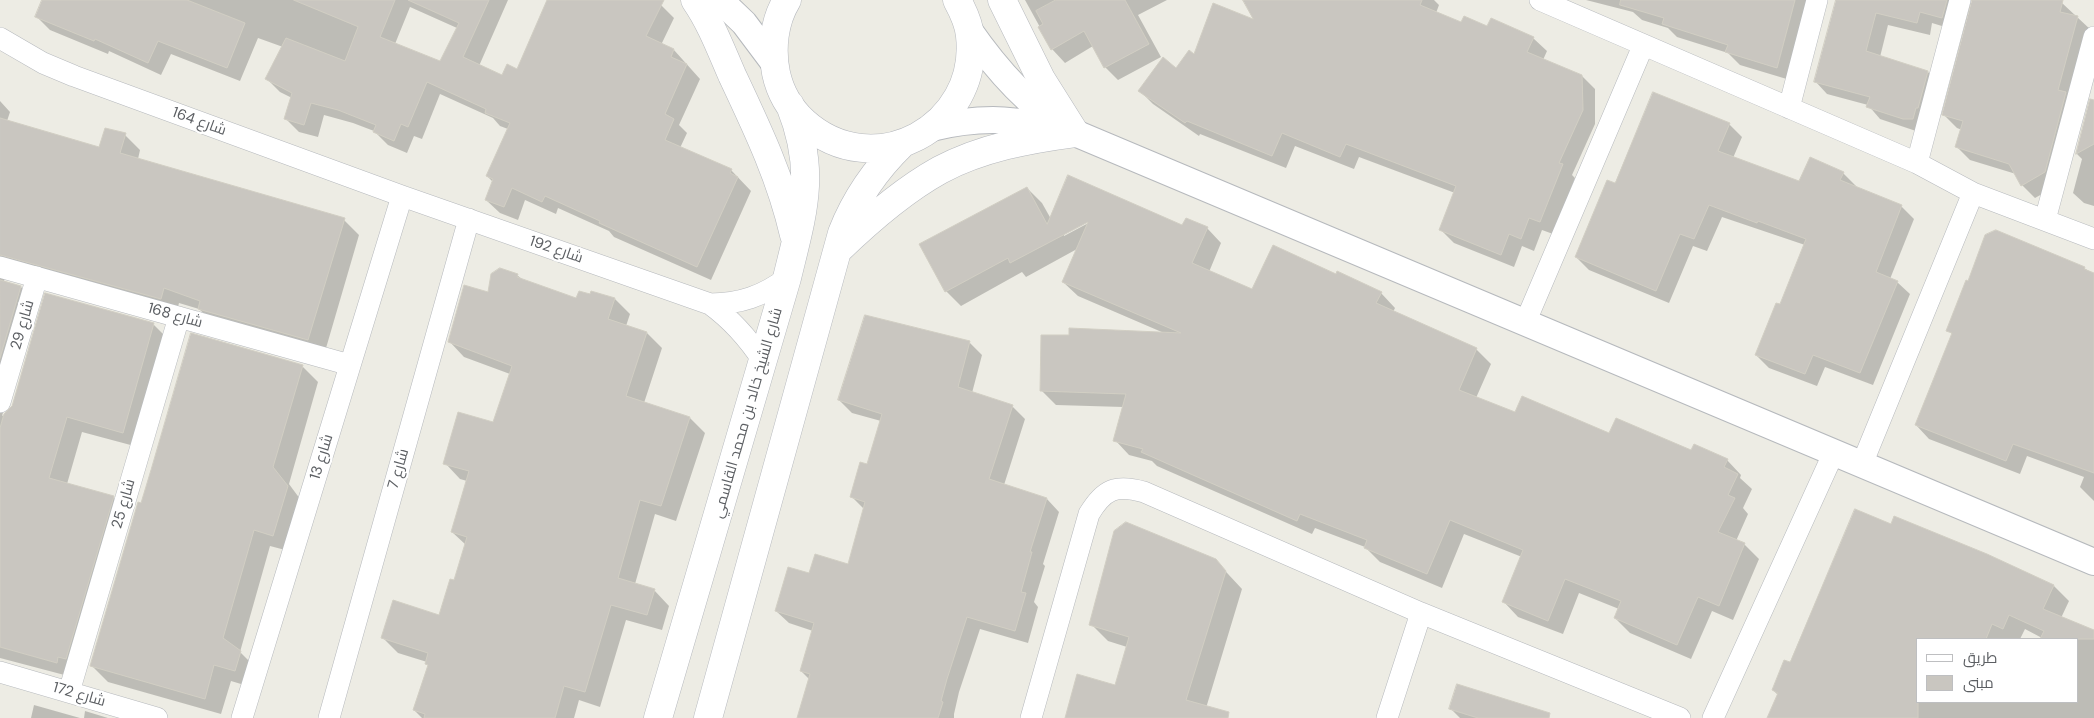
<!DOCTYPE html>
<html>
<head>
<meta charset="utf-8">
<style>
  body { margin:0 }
  #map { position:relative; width:2094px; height:718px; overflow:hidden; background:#edece4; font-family:"DM Sans",Cairo,sans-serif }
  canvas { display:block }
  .legend { position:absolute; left:1916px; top:638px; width:162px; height:65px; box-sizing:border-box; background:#fff; border:1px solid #bebfc1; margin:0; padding:6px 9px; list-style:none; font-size:15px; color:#5c5f63 }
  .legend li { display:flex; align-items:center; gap:10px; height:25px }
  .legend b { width:25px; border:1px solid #bebfc1 }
</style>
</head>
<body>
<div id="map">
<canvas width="2094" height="718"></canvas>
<ul class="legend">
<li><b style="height:6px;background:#fff"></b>طريق</li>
<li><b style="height:14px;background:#c9c6c0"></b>مبنى</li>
</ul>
</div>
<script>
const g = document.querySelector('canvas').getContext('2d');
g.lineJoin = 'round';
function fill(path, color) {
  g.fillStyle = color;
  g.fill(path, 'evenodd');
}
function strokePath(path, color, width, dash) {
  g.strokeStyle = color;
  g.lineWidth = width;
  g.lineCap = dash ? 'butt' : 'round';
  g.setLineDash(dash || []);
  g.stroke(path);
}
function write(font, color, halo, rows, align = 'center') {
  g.font = font + ' "DM Sans",Cairo,sans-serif';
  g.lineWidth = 4.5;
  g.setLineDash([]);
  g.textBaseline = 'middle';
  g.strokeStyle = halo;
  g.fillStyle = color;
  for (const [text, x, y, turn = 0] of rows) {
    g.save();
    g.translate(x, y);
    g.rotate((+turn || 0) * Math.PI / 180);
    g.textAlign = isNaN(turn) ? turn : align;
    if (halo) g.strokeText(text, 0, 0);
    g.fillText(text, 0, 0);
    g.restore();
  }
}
fill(new Path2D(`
  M43,0H508L479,66L503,77L518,70L549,0H652L661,5L674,18L661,45L674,50L700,79L679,125L687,133L680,148L731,170L751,191L711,280L614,237L609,231L558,208L556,214L525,200L518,220L500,213L486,200L493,182L487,176L508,129L500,126L493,118L440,94L422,139L414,136L407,153L388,145L374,131L353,123L324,115L318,137L299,132L286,119L292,98L280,92L267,79L283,47L258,38L240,81L171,54L161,75L109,51L108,54L50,30L36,16ZM410,7L457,28L441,63L395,44Z
  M1025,0H1167L1138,15L1161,57L1118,80L1105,67L1093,46L1065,63L1052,49Z
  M1244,0H1434L1439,5L1436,13L1462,23L1533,38L1547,51L1543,60L1582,76L1595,89V124L1572,175L1575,178L1553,234L1542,230L1534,251L1522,246L1514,267L1454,243L1441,230L1455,193L1359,157L1354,169L1295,146L1286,168L1200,134L1199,136L1153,104L1140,91L1176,70L1194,56L1256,22Z
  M1586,0H1807L1790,80L1740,65L1728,53L1677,37L1668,28L1642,20L1633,12Z
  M1837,0H1968L1955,30L1932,23L1930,35L1888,25L1880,57L1928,72L1940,85L1916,131L1880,119L1868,105L1827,94L1815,81Z
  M1973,0H2052L2062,3L2091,30L2058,185L2035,198L2022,185L2016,174L1970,160L1957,147L1962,130L1957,128L1944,115Z
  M2091,100L2094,101V206L2084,203L2073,193L2082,159L2077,154Z
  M0,101L10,112L7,121L100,149L125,135L140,150L138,159L344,220L359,235L324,355L215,324L199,309L179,303L176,314L6,274L4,281L21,287L36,302L2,416L153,324L169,340L138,447L82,432L67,484L113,497L128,512L72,677L0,658Z
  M1729,124L1742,137L1733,158L1800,183L1843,173L1856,186L1855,188L1901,206L1914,219L1890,279L1897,282L1910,294L1873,385L1825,367L1817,386L1769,368L1756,355L1780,306L1805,245L1722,217L1707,251L1693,246L1669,303L1589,270L1576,257L1615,185Z
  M1069,177L1183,227L1186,219L1207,228L1221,243L1209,272L1253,291L1274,247L1336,276L1338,273L1381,293L1395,308L1393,312L1476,349L1491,364L1476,398L1516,413L1523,398L1610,434L1616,419L1692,452L1695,446L1727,460L1741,475L1740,478L1752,489L1743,508L1748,514L1736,541L1744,544L1759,559L1733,620L1712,611L1691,659L1630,633L1615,618L1619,609L1579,593L1563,634L1518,617L1504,602L1522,557L1464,534L1442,588L1380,562L1365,547L1315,528L1312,534L1157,466L1152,461L1129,455L1115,440L1123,407L1056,405L1041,390L1042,336L1070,337V329L1164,333L1078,296L1063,282L1077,249L1026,277L1022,272L961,306L946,291L921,244L1027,188L1042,203L1051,219ZM1093,218L1094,220L1064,236V233Z
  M2084,268L2094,274V501L2080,487L2084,477L2027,456L2020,474L1929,439L1916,425L1953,335L1948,330Z
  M517,275L523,280L577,300L591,296L592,292L615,299L630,314L626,326L647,333L662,348L644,403L690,418L705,433L676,521L655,514L635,584L654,590L669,606L662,630L626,620L600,707L579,700L574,718H422L414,710L429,666L427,662L398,653L382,637L440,616L455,582L466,545L452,532L467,481L460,479L445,463L494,424L510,374L464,357L449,341L489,293Z
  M969,342L982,355L972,393L1012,406L1025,419L1004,485L1047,499L1059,512L1043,564L1045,566L1034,602L1038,607L1028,643L980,629L959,692L954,714V718H798L809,679L801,671L813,631L789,623L776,611L810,575L848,566L864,509L851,496L868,466L881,421L852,413L839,400Z
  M302,366L318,382L289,484L303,503L289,551L270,546L240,652L257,669L251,687L231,681L221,714L108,682L91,665L141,505Z
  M1215,560L1242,589L1203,718H1066L1116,687L1127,647L1108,641L1091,624Z
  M2054,586L2069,601L2061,618L2094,631V718H1772L1778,695L1773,690L1791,664ZM2025,629L2042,638V639H2078V702H1918V639H2020Z
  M34,705L80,718H31Z
  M1450,708L1547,718H1460Z
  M85,711L108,718H84Z`), '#0003');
const building = new Path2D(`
  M42,0H187L245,23L227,68L158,41L148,63L95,39L94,41L35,17Z
  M294,0H395L380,37L440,61L459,23L408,0H489L463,57L502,75L507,64L517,69L547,0H664L646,36L674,49L671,57L687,64L665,114L674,119L665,140L732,169L730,173L738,177L697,267L599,223L600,221L545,196L542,202L512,188L504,207L485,200L493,179L486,176L510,123L485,113L486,109L427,82L408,127L401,124L394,141L373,132L376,125L338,110L311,103L304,125L284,119L292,93L265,79L286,38L345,61L358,27Z
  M1056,0H1125L1149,44L1104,68L1084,31L1051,50L1038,27L1043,24L1036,11Z
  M1243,0H1422L1420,5L1461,22L1464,16L1487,26L1491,18L1534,37L1527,52L1582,75L1583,110L1559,163L1563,164L1540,222L1529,218L1521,239L1509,234L1501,255L1439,230L1456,186L1346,144L1340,157L1282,133L1272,156L1187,121L1185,123L1138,91L1163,57L1176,68L1189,50L1194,54L1213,3L1253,19Z
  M1621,0H1795L1777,68L1725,52L1728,45L1662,24L1664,18L1620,5Z
  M1836,0H1947L1942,18L1920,12L1917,23L1876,13L1866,51L1928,71L1918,108H1916L1913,119H1903L1866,107L1870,97L1814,82Z
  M1972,0H2063L2060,12L2078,16L2058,90L2066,92L2045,172L2021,186L2009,164L1955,147L1963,121L1942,115Z
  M1653,92L1730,123L1718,151L1799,181L1810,157L1844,172L1840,180L1902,205L1876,272L1898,281L1860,373L1813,355L1805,374L1755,355L1776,303L1780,304L1806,239L1758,221L1757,223L1709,205L1694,239L1680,234L1656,291L1575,257L1607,180L1615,183Z
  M2090,99L2094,100V144L2076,154Z
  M0,118L99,147L105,128L126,133L120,153L345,218L308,340L198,309L200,301L164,288L161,299L0,255Z
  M1068,175L1182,225L1186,218L1208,227L1192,263L1252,289L1273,245L1336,274L1337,271L1382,292L1376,303L1477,348L1459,390L1515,412L1522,396L1609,433L1616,418L1691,450L1694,444L1728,459L1724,467L1738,474L1728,495L1735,498L1718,532L1745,543L1719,606L1698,597L1677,645L1614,618L1621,601L1565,579L1548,621L1502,602L1523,550L1450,520L1427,574L1364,548L1367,540L1300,514L1297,521L1141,452L1143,449L1113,441L1126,394L1040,391L1041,335H1069V328L1181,333L1062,282L1088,222L1010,263L1008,258L945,292L919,244L1027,187L1047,224Z
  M1996,230L2085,267L2084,269L2094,273V473L2013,444L2006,461L1915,425L1952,333L1946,331L1966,280L1968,281L1985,235Z
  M500,268L518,274L517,277L576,298L579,291L590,294L591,291L615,298L608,319L647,332L626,396L690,417L661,506L640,500L618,578L655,589L647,615L611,605L585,692L564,686L555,718H424L425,714L413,710L428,665L425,664L428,653L381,638L393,600L439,615L450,579L454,580L467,537L451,532L469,471L443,464L449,443L458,412L493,422L512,366L448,342L464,285L488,292L491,274Z
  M0,280L21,286L0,358Z
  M45,293L154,323L123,433L67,417L49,478L114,496L66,659L58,657L57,663L0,647V428L4,414L12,406Z
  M865,315L970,341L958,387L1013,405L989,479L1047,498L1030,552H1032L1021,592L1026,593L1015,631L967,617L947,679L941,701L943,702L938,718H797L810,674L800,671L814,623L775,611L788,567L809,573L815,554L848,564L865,502L850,497L860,462L867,464L882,414L838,400Z
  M191,333L303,365L273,467L288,486L273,536L254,530L223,638L241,651L235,671L214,665L205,699L90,666L138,502L141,503L151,470Z
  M1855,509L1891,524L1894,516L1987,554L2054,585L2043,609L2094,630V639H2040L2044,631L2009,615L2003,629L1992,624L1986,639H1918V718H1767L1778,693L1772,690L1784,660L1790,662Z
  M1126,522L1216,559L1226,571L1186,700L1229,712L1228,718H1065L1077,674L1115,685L1129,637L1089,625L1114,531Z
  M1457,684L1550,713L1549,718H1478L1449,709Z`);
fill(building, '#c9c6c0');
strokePath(building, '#d1cec3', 1);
const minor = new Path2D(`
  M1540,0L1917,163L1973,193L2094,239
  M0,38L43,63L74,76L402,196L710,304C732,320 748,338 763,361
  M1789,108L1817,0
  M1917,163L1960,0
  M2045,220L2094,37
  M0,267L350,365
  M710,304C740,304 763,296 787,278
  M1525,323L1643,46
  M0,402L37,277
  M1862,464L1973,193
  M0,672L157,718
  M69,692L179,317
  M242,718L402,196
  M329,718L469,219
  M1031,718L1089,514C1104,489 1116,484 1144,492L1421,613L1680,718
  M1387,718L1421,613
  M1713,718L1834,452`);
const tertiary = new Path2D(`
  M720,0L744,23L774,63
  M969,30C994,66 1024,102 1062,125
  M932,128C984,115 1024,119 1075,133L2094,562`);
const secondary = new Path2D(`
  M695,0C711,23 721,50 732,75C757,128 781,178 794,235
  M787,0C774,21 771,49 776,73C780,92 790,109 804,122C874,185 980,127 970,36C969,23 963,11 957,0
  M838,250C869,220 902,191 940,170C981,148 1029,139 1075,133L1041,79L1002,0
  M658,718L787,278C803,212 817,172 790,105
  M708,718L842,233C856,197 876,169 903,143`);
strokePath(minor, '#b6b9bd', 22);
strokePath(tertiary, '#b6b9bd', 28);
strokePath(secondary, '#b5b8bd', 29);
strokePath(minor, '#fff', 21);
strokePath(tertiary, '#fff', 26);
strokePath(secondary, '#fff', 28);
write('15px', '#5c5f63', '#fff', [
  ["شارع 164",199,122,20],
  ["شارع 192",556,250,19],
  ["شارع 168",175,316,16],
  ["شارع 29",23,325,-74],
  ["شارع الشيخ خالد بن محمد القاسمي",748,413,-74],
  ["شارع 13",322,457,-73],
  ["شارع 7",399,469,-74],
  ["شارع 25",124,504,-74],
  ["شارع 172",79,695,16]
]);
</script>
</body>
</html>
